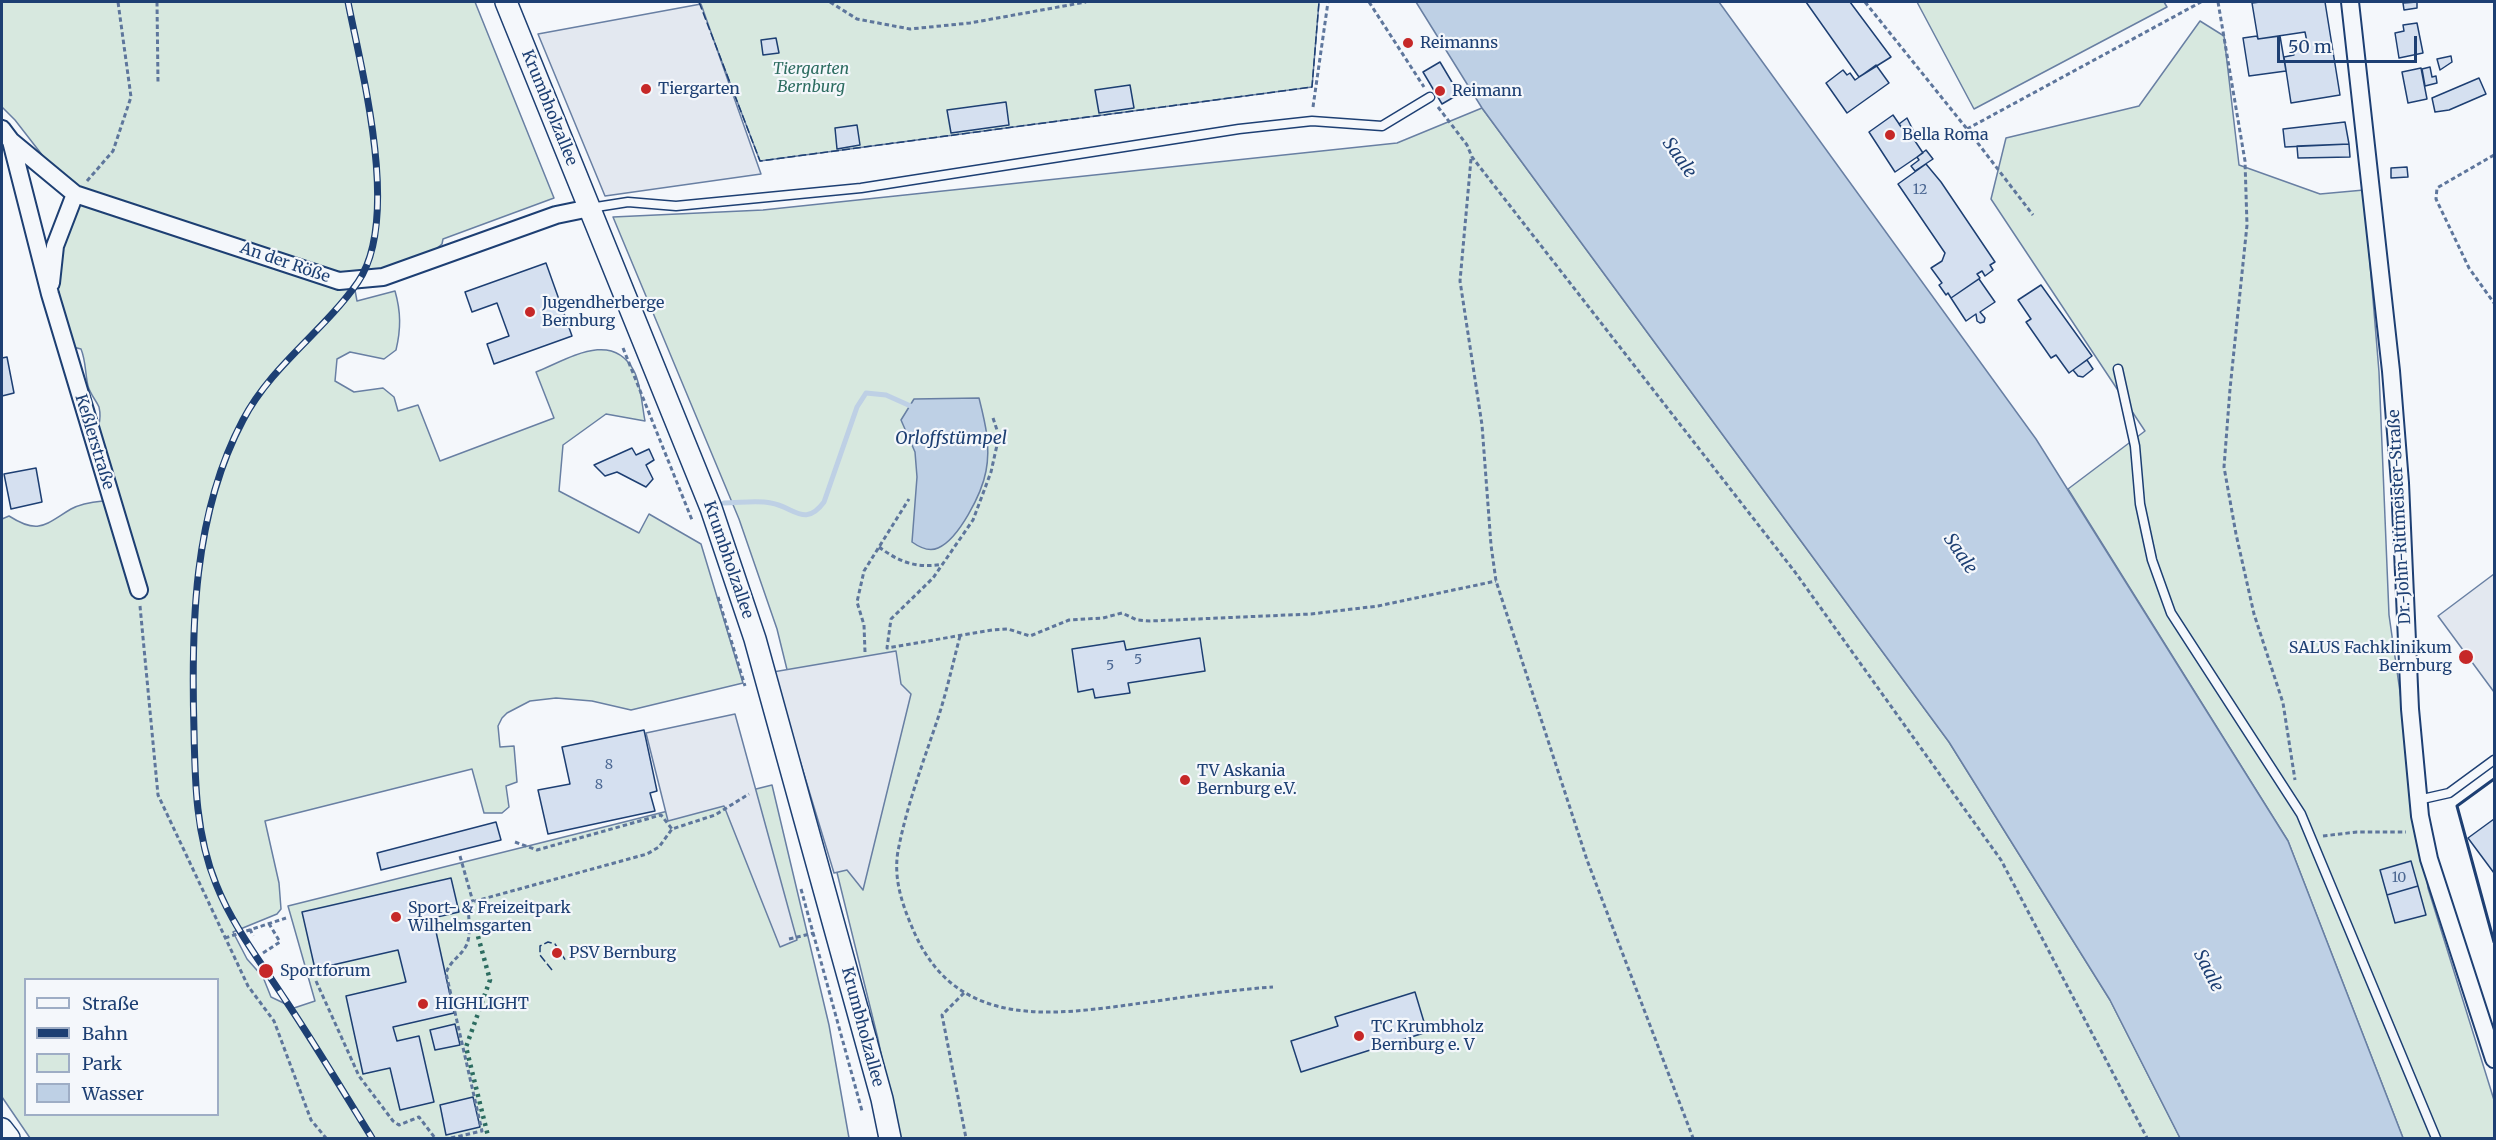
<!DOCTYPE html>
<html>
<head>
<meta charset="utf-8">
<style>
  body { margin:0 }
  #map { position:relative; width:2496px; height:1140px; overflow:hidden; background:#f4f7fb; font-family:Merriweather,serif }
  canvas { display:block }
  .frame { position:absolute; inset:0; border:3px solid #1d3f73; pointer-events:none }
  .legend { position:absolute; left:24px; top:978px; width:195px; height:138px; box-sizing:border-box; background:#f4f7fb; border:2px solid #9eadc5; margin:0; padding:8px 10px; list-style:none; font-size:18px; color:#1d3f73 }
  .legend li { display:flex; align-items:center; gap:12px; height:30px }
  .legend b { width:30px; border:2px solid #9eadc5 }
  .scale { position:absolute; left:2277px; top:36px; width:140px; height:27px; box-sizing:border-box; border:3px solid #1d3f73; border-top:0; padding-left:8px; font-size:18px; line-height:21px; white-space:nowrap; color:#1d3f73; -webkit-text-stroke:4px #f4f7fb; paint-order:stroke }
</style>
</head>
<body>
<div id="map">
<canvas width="2496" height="1140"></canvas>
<div class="frame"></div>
<ul class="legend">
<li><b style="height:8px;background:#f4f7fb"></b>Straße</li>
<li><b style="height:8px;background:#1d3f73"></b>Bahn</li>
<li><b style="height:16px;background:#d7e8df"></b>Park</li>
<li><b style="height:16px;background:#bed0e5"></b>Wasser</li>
</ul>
<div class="scale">50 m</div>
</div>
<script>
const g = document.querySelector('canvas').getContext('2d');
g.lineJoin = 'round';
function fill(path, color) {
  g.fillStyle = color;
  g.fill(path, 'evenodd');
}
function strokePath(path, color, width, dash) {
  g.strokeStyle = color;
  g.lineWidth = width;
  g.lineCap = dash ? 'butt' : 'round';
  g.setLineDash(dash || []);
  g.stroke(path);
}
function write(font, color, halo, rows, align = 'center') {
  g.font = font + ' Merriweather,serif';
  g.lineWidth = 4.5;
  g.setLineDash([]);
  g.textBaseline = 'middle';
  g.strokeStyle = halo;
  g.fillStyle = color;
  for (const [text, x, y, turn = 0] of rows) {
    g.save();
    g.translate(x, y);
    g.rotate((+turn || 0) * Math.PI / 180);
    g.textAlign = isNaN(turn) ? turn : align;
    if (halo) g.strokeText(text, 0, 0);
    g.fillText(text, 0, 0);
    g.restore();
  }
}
const green = new Path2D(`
  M2,2H475L554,198L443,239L442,244L436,249L377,270L352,274L357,301L395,291C401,312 401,329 396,350L384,359L350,352L337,359L335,381L354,392L383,388L394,397L398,411L418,405L440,461L554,418L536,372C567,360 612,329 634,371C641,384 642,406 645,421L606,414L563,445L559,491L639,533L649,514L701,544L743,683L631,710L592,701L556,698L530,701L507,713L502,718L498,726L500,747L514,746L517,782L506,786L509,807L502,813H484L472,769L265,821L279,883L281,909L277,914L233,932L247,959L263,977L271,997L294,1008L315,1001L288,906L772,785L829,1025L849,1138H30L2,1097V519L9,516C39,535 44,525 71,509C80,504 93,502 103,501L90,442C98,433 102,420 99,407C96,400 90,394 88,386C85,373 86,361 81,349L69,346L53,291L74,196L15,120L2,107ZM26,980H218V1114H26Z
  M699,2H1319L1312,87L760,161Z
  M1917,2H2164L2167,7L1974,109Z
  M2200,21L2224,36L2239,165L2320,194L2364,190L2379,372L2389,615L2428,888L2494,1100V1138H2403L2288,841L2068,489L2145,431L1991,199L2006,138L2139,106Z
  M1482,108L1949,742L2110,1000L2180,1138H898L878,1039L777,629L739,519L613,217L763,210L1397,143Z`);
fill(green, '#d7e8df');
strokePath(green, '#687fa3', 1.5);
const parking = new Path2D(`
  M701,4L761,174L605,196L538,34Z
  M2494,574V692L2438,616Z
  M896,651L901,684L911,694L863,890L847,870L834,873L773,672Z
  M735,714L797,940L780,947L724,806L668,821L646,733Z`);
fill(parking, '#e3e8f0');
strokePath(parking, '#687fa3', 1.5);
const water = new Path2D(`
  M1416,2H1719L2036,439L2288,841L2403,1138H2180L2110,1000L1949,742L1482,108Z
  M979,398C985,422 991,445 986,471C982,493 959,539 938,548C929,552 919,547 912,542L917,477L915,452L901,420L914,399Z`);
fill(water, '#bed0e5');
strokePath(water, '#687fa3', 1.5);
strokePath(new Path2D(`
  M724,503C739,503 757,500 771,503C794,507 805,528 824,502L857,407L866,393L886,395L915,408`), '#bed0e5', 5);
const building = new Path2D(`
  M1806,2H1850L1891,57L1859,77Z
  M2260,2H2325L2340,95L2291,103L2284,57L2294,55L2292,45L2307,42L2305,32L2258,39L2252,3Z
  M2417,2V8L2404,10L2403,3Z
  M2417,23L2423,53L2399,58L2395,33L2404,31L2403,25Z
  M2257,36L2258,39L2280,36L2286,71L2249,76L2243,38Z
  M776,38L779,53L763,55L761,40Z
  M2451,56L2452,62L2440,70L2437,59Z
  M1440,62L1459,94L1442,104L1423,72Z
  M1876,65L1889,83L1847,113L1826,83L1843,70L1847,75L1850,73L1855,80Z
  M2430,67L2432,77L2436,76L2437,83L2425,86L2422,69Z
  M2421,68L2427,99L2408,103L2402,72Z
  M2479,78L2486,94L2449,110L2435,112L2432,98Z
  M1130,85L1134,108L1099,113L1095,90Z
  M1006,102L1009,125L951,133L947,110Z
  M1893,115L1906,134L1909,132L1923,153L1895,172L1869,132Z
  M1907,118L1913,130L1906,134L1899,124Z
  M2345,122L2349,144L2285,147L2283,129Z
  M857,125L860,145L837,149L835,128Z
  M2349,144L2350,157L2298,158L2297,146Z
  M1926,150L1933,159L1915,171L1911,166L1919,160L1917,157Z
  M1926,164L1941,182L1995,262L1990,265L1993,270L1985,276L1982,271L1977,274L1980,278L1951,298L1948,293L1946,295L1939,285L1942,283L1931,268L1942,261L1945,253L1898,184Z
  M2407,167L2408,177L2391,178V168Z
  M546,263L572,336L494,364L487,344L509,336L497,303L472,312L465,292Z
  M1979,279L1995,302L1980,312L1985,318L1984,322L1980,323L1977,321L1976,314L1966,321L1951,298Z
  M2041,285L2092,356L2069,373L2056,355L2051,358L2026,322L2031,319L2018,300Z
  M7,357L14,393L2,396V358Z
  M2087,360L2093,369L2083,377L2078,376L2073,370Z
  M632,448L636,455L649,449L654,460L646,465L653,479L646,487L617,472L605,476L594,465Z
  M36,468L42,502L11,509L4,474Z
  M1200,638L1205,671L1128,683L1130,693L1095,698L1093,689L1078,692L1072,649L1124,641L1126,650Z
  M644,730L657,791L650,793L655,811L548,834L538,790L570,784L562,747Z
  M2494,819V873L2468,838Z
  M496,822L501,840L381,870L377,853Z
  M2411,861L2418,886L2387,895L2380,870Z
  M451,878L459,912L433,918L454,1013L393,1027L397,1041L419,1036L434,1102L400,1110L390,1068L363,1074L346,996L406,982L398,950L315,969L302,912Z
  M2418,886L2426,915L2395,923L2387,895Z
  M1415,992L1427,1032L1301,1072L1291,1041L1338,1026L1335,1017Z
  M455,1024L460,1045L435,1050L430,1030Z
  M473,1097L480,1127L446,1135L440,1105Z`);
fill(building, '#d5e0f0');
strokePath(building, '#1d3f73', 1.5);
const service = new Path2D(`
  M590,208L628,202L676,206L861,188L1239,129L1312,121L1382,126L1430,97
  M2118,369L2135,446L2140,504L2152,560L2171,613L2301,814L2436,1138
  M2418,800L2449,793L2494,760`);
const minor = new Path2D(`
  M2350,2L2391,371L2400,483L2410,709L2420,816L2429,859L2494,1059
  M2,129L11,141L75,194L339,281L383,277L556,215L590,208
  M11,141L50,294L139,590
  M51,283L55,246L75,194`);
const tertiary = new Path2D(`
  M506,2L711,508L755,639L882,1099L890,1138
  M2,1129L9,1138`);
strokePath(service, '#1d3f73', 11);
strokePath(minor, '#1d3f73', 20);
strokePath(tertiary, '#1d3f73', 24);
strokePath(new Path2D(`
  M157,2L158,83
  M830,2L857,19L910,29L970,23L1086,2
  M1369,2L1424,87
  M1865,2L1967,129L2033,215
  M2218,2L2245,161L2247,225L2230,389L2224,467L2236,534L2254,614L2283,703L2295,780
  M1313,107L1328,2
  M1438,107L1467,145L1472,157L1795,572L2001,860L2147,1138
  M1967,129L2201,2
  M2494,155L2437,188L2436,199L2469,268L2494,303
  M1471,159L1460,281L1482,425L1491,545L1496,581L1587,860L1693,1138
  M87,181L113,151L131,97L118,2
  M623,348L692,520
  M993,418L999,436L991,472L973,520L933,578L891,619L887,648L992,630L1008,629L1030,636L1069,620L1103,618L1122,613L1137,620L1150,621L1311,614L1378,606L1496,581
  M879,547C899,562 917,569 943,564
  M718,597L745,686
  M140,606L158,795L248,986L274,1021L311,1120L326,1138
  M960,636C953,663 947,690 939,715C924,760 907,804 898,851C893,880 903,907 915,934C959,1031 1055,1015 1142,1003C1186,997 1229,990 1273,987
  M865,652L864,625L857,602L864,571L909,499
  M2323,836L2357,832H2406
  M515,842L537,850L661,815L672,829
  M460,856L473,902
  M801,889L862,1111
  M250,929L253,936
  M225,938L286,918
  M789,939L814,933
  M263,953L280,942L268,922
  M316,981L359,1076L393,1121L399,1125L419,1117L435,1138
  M964,993L942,1015L966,1138
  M451,1138L482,1131L446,973C450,961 460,957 466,946C472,935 468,916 468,903L647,854L659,847L672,829L715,815L749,794`), '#5e769c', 3, [4.5, 3]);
strokePath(service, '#f4f7fb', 8);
strokePath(minor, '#f4f7fb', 16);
strokePath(tertiary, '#f4f7fb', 21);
const rail = new Path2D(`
  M348,2C362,73 401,219 358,282C323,332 272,365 243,420C193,514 191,627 194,731C195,783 196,835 216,884C232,925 262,964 286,1001C316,1046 344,1093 372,1138`);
strokePath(rail, '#1d3f73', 7);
strokePath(rail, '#f4f7fb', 4.5, [14]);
strokePath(new Path2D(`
  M476,929L490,980L466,1047L488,1136`), '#2c6c60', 4.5, [3, 4.5]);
strokePath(new Path2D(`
  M699,2L760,161L1312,87L1319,2
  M552,970L540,955V946L548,942L555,944L566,961`), '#1d3f73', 1.5, [8, 3]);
strokePath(new Path2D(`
  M2494,779L2457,806L2494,942`), '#1d3f73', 3);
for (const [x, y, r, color] of [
  [1408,43,6,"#c62828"],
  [646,89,6,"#c62828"],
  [1440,91,6,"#c62828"],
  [1890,135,6,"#c62828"],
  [530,312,6,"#c62828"],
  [2466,657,8,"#c62828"],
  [1185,780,6,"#c62828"],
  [396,917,6,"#c62828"],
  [557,953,6,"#c62828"],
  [266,971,8,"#c62828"],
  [423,1004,6,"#c62828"],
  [1359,1036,6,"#c62828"]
]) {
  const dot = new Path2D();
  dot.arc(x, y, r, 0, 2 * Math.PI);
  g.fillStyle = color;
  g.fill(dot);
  strokePath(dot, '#f4f7fb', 2);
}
write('14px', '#4b6792', null, [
  ["12",1920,190],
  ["5",1138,660],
  ["5",1110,666],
  ["8",609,765],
  ["8",599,785],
  ["10",2399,878]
]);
write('16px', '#1d3f73', '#f4f7fb', [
  ["Reimanns",1420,43],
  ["Tiergarten",658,89],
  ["Reimann",1452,91],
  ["Bella Roma",1902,135],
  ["Jugendherberge",542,303],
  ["Bernburg",542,321],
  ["SALUS Fachklinikum",2452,648,"right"],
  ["Bernburg",2452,666,"right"],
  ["TV Askania",1197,771],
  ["Bernburg e.V.",1197,789],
  ["Sport- & Freizeitpark",408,908],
  ["Wilhelmsgarten",408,926],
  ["PSV Bernburg",569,953],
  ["Sportforum",280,971],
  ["HIGHLIGHT",435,1004],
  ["TC Krumbholz",1371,1027],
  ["Bernburg e. V",1371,1045]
], 'left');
write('italic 16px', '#2c6c60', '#f4f7fb', [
  ["Tiergarten",811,69],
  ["Bernburg",811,87]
]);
write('16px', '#1d3f73', '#f4f7fb', [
  ["Krumbholzallee",549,108,68],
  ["An der Röße",285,263,19],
  ["Keßlerstraße",94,442,73],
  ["Dr.-John-Rittmeister-Straße",2400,517,-93],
  ["Krumbholzallee",728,560,71],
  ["Krumbholzallee",862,1027,75]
]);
write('italic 18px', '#1d3f73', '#f4f7fb', [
  ["Saale",1679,158,55],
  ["Orloffstümpel",951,439],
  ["Saale",1960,554,56],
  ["Saale",2208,971,63]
]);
</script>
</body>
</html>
